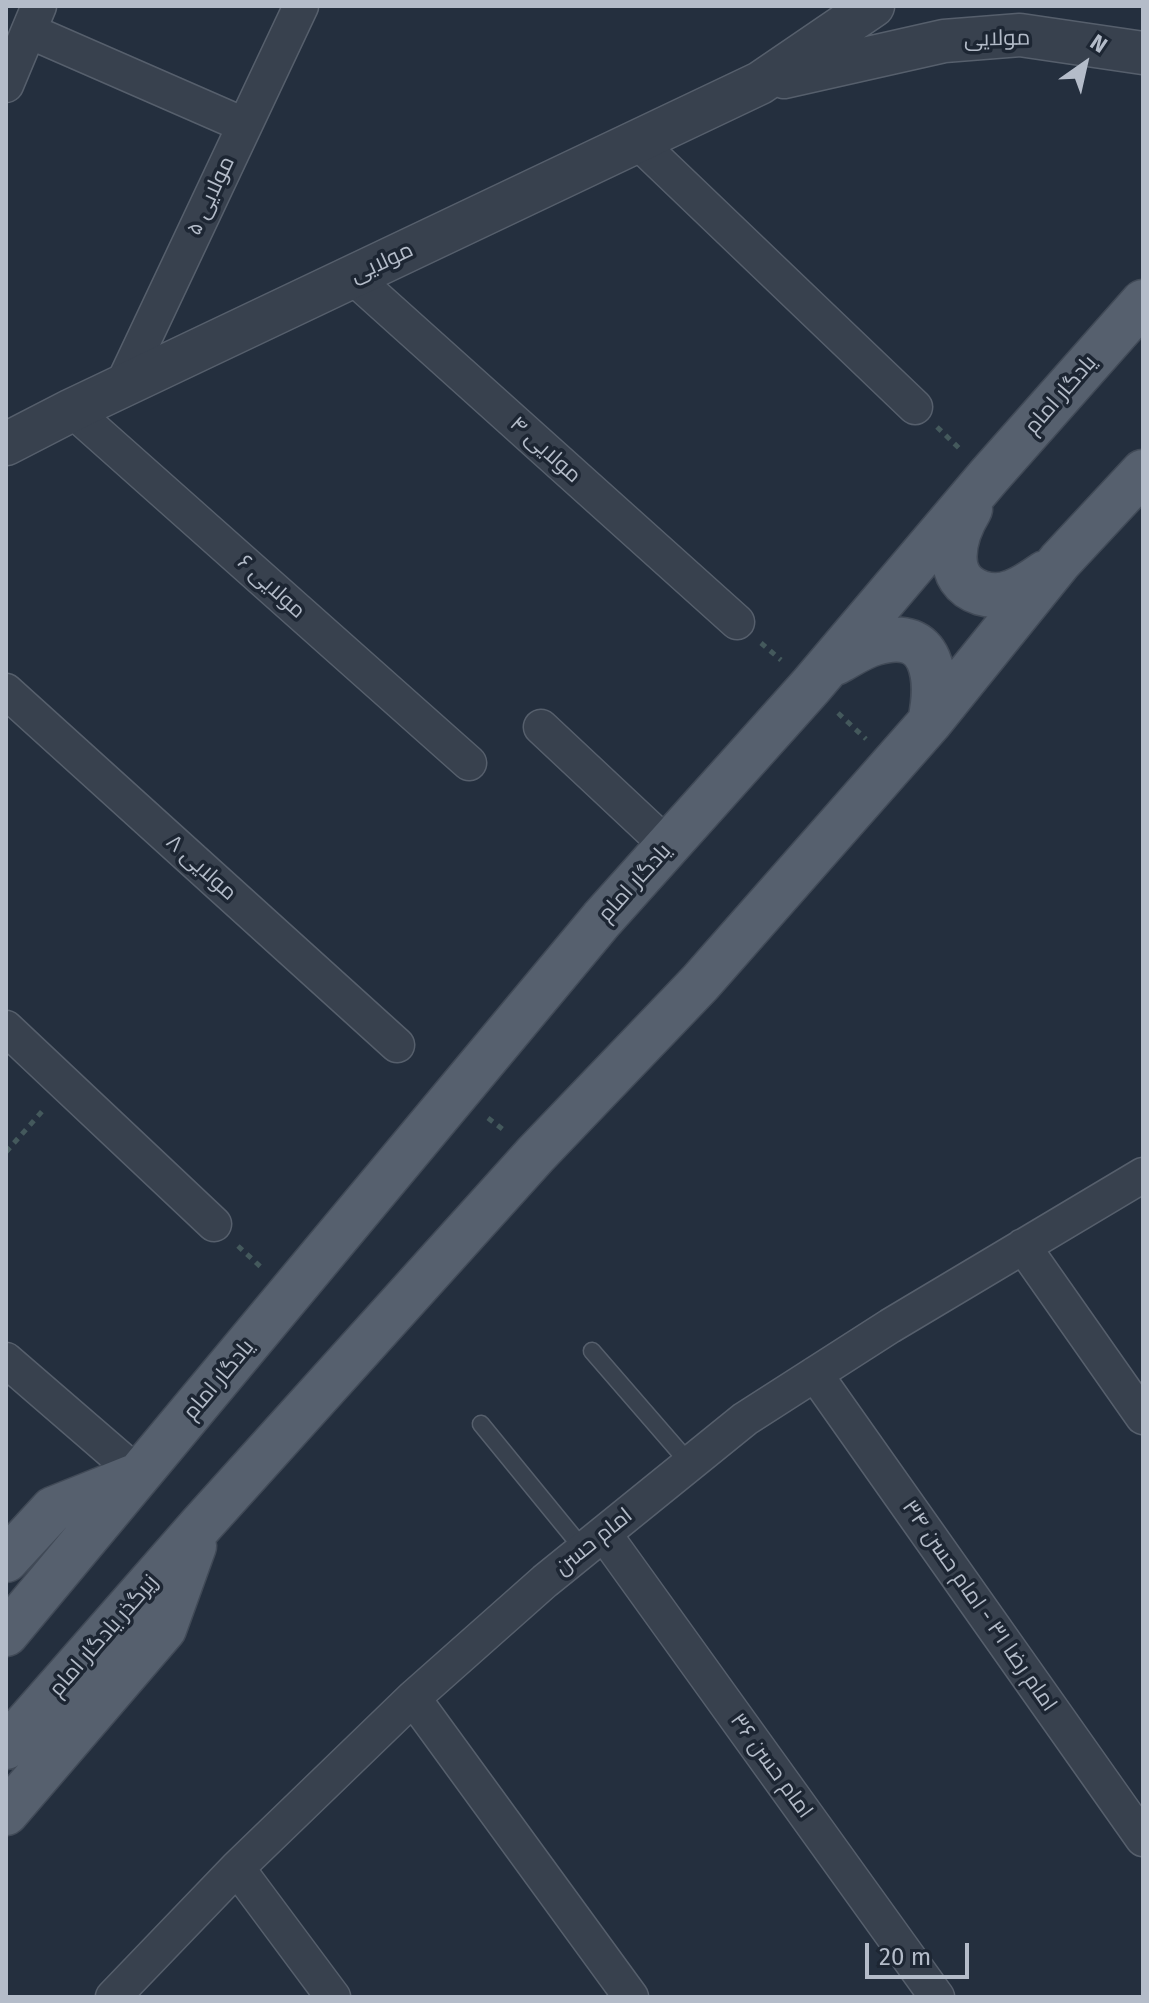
<!DOCTYPE html>
<html>
<head>
<meta charset="utf-8">
<style>
  body { margin:0 }
  #map { position:relative; width:1149px; height:2003px; overflow:hidden; background:#242f3e; font-family:"Fira Sans",sans-serif }
  canvas { display:block }
  .frame { position:absolute; inset:0; border:8px solid #b4bcc9; pointer-events:none }
  .north { position:absolute; left:1045px; top:24px; width:80px; height:80px; -webkit-text-stroke:6px #1d2633; paint-order:stroke; rotate:34deg; font-size:22px; font-weight:700; line-height:32px; text-align:center; color:#b4bcc9 }
  .north::after { content:''; display:block; margin:auto; width:28px; height:36px; background:#b4bcc9; clip-path:polygon(50% 0,100% 100%,50% 72%,0 100%) }
  .scale { position:absolute; left:865px; top:1943px; width:104px; height:36px; box-sizing:border-box; border:4px solid #b4bcc9; border-top:0; padding-left:10px; font-size:24px; line-height:28px; white-space:nowrap; color:#b4bcc9; -webkit-text-stroke:6px #1d2633; paint-order:stroke }
</style>
</head>
<body>
<div id="map">
<canvas width="1149" height="2003"></canvas>
<div class="frame"></div>
<div class="north">N</div>
<div class="scale">20 m</div>
</div>
<script>
const g = document.querySelector('canvas').getContext('2d');
g.lineJoin = 'round';
function strokePath(path, color, width, dash) {
  g.strokeStyle = color;
  g.lineWidth = width;
  g.lineCap = dash ? 'butt' : 'round';
  g.setLineDash(dash || []);
  g.stroke(path);
}
function write(font, color, halo, rows, align = 'center') {
  g.font = font + ' "Fira Sans",Cairo,sans-serif';
  g.lineWidth = 7;
  g.setLineDash([]);
  g.textBaseline = 'middle';
  g.strokeStyle = halo;
  g.fillStyle = color;
  for (const [text, x, y, turn = 0] of rows) {
    g.save();
    g.translate(x, y);
    g.rotate((+turn || 0) * Math.PI / 180);
    g.textAlign = isNaN(turn) ? turn : align;
    if (halo) g.strokeText(text, 0, 0);
    g.fillText(text, 0, 0);
    g.restore();
  }
}
const service = new Path2D(`
  M592,1351L690,1464
  M481,1424L584,1550`);
const minor = new Path2D(`
  M29,31L244,125
  M6,85L39,6
  M637,141L915,407
  M353,277L737,622
  M122,386L301,6
  M72,410L469,763
  M6,691L397,1045
  M541,727L668,846
  M6,1028L214,1224
  M1023,1246L1143,1417
  M6,1360L139,1475
  M815,1374L1143,1839
  M604,1534L937,1997
  M413,1698L631,1997
  M237,1868L333,1997
  M113,1997L237,1868L413,1698L545,1581L745,1419L890,1326L1143,1175`);
const tertiary = new Path2D(`
  M784,77L944,41L1020,35L1143,53
  M6,444L72,410L760,83L873,6`);
const primary = new Path2D(`
  M970,509C953,537 942,580 981,593C991,596 1002,596 1012,592C1024,588 1035,580 1045,573
  M835,663C848,656 861,647 875,643C935,625 939,680 930,722
  M6,1560L53,1509L133,1477
  M6,1634L602,919L811,686L989,476L1143,302
  M6,1747L201,1525L536,1154L700,983L930,722L1060,561L1143,472
  M6,1813L164,1629L194,1546`);
strokePath(service, '#565f6c', 19);
strokePath(minor, '#565f6c', 37);
strokePath(tertiary, '#565f6c', 45);
strokePath(primary, '#414a57', 47);
strokePath(new Path2D(`
  M937,427L962,451
  M761,643L781,660
  M838,713L866,739
  M488,1118L505,1131
  M6,1152L45,1108
  M238,1246L263,1269`), '#44595c', 5, [6, 6]);
strokePath(service, '#38414e', 16);
strokePath(minor, '#38414e', 34);
strokePath(tertiary, '#38414e', 42);
strokePath(primary, '#56606e', 44);
write('22px', '#b4bcc9', '#1d2633', [
  ["مولایی",997,39,-1],
  ["مولایی ۵",211,196,-65],
  ["مولایی",382,263,-25],
  ["یادگار امام",1061,395,-49],
  ["مولایی ۴",545,450,42],
  ["مولایی ۶",271,587,42],
  ["مولایی ۸",201,868,42],
  ["یادگار امام",635,883,-48],
  ["یادگار امام",219,1380,-50],
  ["امام حسن",594,1542,-39],
  ["امام رضا ۳۱ - امام حسن ۳۴",979,1606,55],
  ["زیرگذر یادگار امام",104,1636,-49],
  ["امام حسن ۳۶",771,1766,54]
]);
</script>
</body>
</html>
